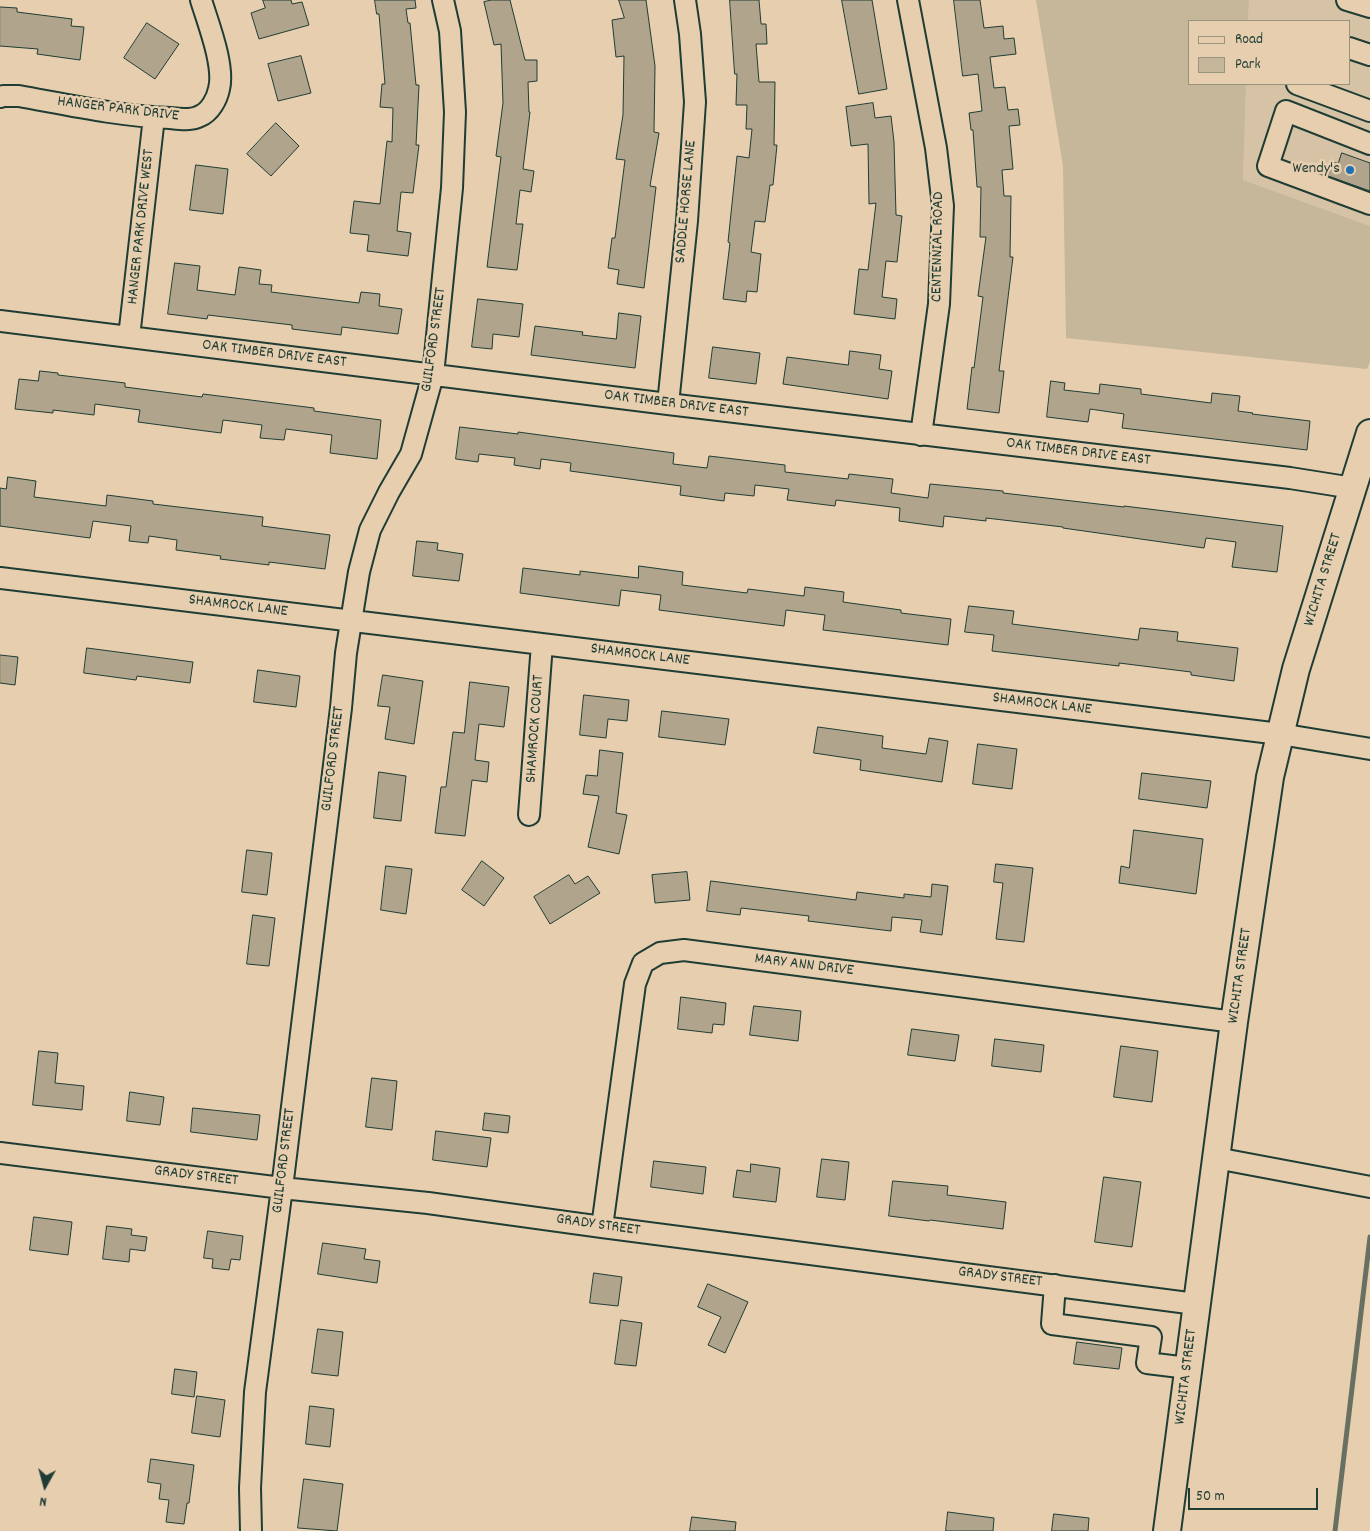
<!DOCTYPE html>
<html>
<head>
<meta charset="utf-8">
<style>
  body { margin:0 }
  #map { position:relative; width:1370px; height:1531px; overflow:hidden; background:#e7ceaf; font-family:Dekko,sans-serif }
  canvas { display:block }
  .legend { position:absolute; left:1188px; top:20px; width:162px; height:65px; box-sizing:border-box; background:#e7ceaf; border:1px solid #97947e; margin:0; padding:6px 9px; list-style:none; font-size:15px; color:#1f3d34 }
  .legend li { display:flex; align-items:center; gap:10px; height:25px }
  .legend b { width:25px; border:1px solid #97947e }
  .north { position:absolute; left:20px; top:1461px; width:50px; height:50px; -webkit-text-stroke:4px #e7ceaf; paint-order:stroke; rotate:187deg; font-size:14px; font-weight:700; line-height:20px; text-align:center; color:#1f3d34 }
  .north::after { content:''; display:block; margin:auto; width:18px; height:22px; background:#1f3d34; clip-path:polygon(50% 0,100% 100%,50% 72%,0 100%) }
  .scale { position:absolute; left:1188px; top:1488px; width:130px; height:22px; box-sizing:border-box; border:2px solid #1f3d34; border-top:0; padding-left:6px; font-size:15px; line-height:18px; white-space:nowrap; color:#1f3d34; -webkit-text-stroke:4px #e7ceaf; paint-order:stroke }
</style>
</head>
<body>
<div id="map">
<canvas width="1370" height="1531"></canvas>
<ul class="legend">
<li><b style="height:6px;background:#e7ceaf"></b>Road</li>
<li><b style="height:14px;background:#c6b69a"></b>Park</li>
</ul>
<div class="north">N</div>
<div class="scale">50 m</div>
</div>
<script>
const g = document.querySelector('canvas').getContext('2d');
g.lineJoin = 'round';
function fill(path, color) {
  g.fillStyle = color;
  g.fill(path, 'evenodd');
}
function strokePath(path, color, width, dash) {
  g.strokeStyle = color;
  g.lineWidth = width;
  g.lineCap = dash ? 'butt' : 'round';
  g.setLineDash(dash || []);
  g.stroke(path);
}
function write(font, color, halo, rows, align = 'center') {
  g.font = font + ' Dekko,sans-serif';
  g.lineWidth = 5;
  g.setLineDash([]);
  g.textBaseline = 'middle';
  g.strokeStyle = halo;
  g.fillStyle = color;
  for (const [text, x, y, turn = 0] of rows) {
    g.save();
    g.translate(x, y);
    g.rotate((+turn || 0) * Math.PI / 180);
    g.textAlign = isNaN(turn) ? turn : align;
    if (halo) g.strokeText(text, 0, 0);
    g.fillText(text, 0, 0);
    g.restore();
  }
}
fill(new Path2D(`
  M1249,0H1370V226L1243,180L1246,84H1349V21H1248Z`), '#d6c2a4');
fill(new Path2D(`
  M1036,0H1249L1248,21H1189V84H1246L1243,180L1370,226V362L1367,369L1066,338L1063,166Z`), '#c6b69a');
strokePath(new Path2D(`
  M1335,1531L1370,1237`), '#687161', 5);
const building = new Path2D(`
  M263,0H291L292,4L302,2L309,25L259,39L251,13L265,8Z
  M375,0H415L416,8L406,9L408,23H410L416,85H419L416,145H419L413,193L401,192L397,231L411,233L408,256L367,251L369,235L350,233L354,201L380,204L387,141L392,142L393,108L380,107L382,84H385L379,14H377Z
  M492,0H510L525,60H537V81L528,82L529,112H530L523,169L534,171L531,192L520,190L516,224H523L517,270L487,267L501,157L496,156L503,103L501,44L494,45L484,2Z
  M619,0H646L655,66L654,132L659,133L650,186L656,187L644,288L617,284L619,270L608,268L612,238H615L625,160L616,159L623,115L624,56L616,57L612,20L624,18Z
  M730,0H759L761,24H766L767,44H756L759,82H775L774,145H777L773,185H770L765,222L755,221L751,252L761,254L757,292L747,291L746,302L723,299L730,243L728,242L737,156L749,158L752,129H746L747,105H736L737,74H735Z
  M842,0H872L887,89L859,94Z
  M954,0H980L984,28L1003,26L1004,39L1014,38L1016,54L990,57L994,88L1005,87L1008,110L1018,109L1020,125L1009,126L1013,169L1002,170L1004,196H1011L1010,257H1013L999,371H1004L999,413L967,409L972,367L974,368L983,297L978,296L986,237H980L981,187H977L973,130H971L969,113L982,111L978,74L963,76Z
  M0,7L17,8V12L72,19L71,26L84,27L80,60L37,54L38,49L0,46Z
  M147,23L179,44L155,79L124,58Z
  M301,56L311,93L278,101L268,64Z
  M873,103L875,118L891,116L894,142L896,215L902,216L897,262L886,261L882,297L897,299L895,319L854,314L859,269L868,270L876,203L869,204L868,144L851,146L846,107Z
  M276,123L299,146L271,176L247,154Z
  M1342,153L1370,163V191L1328,176L1333,162L1338,163Z
  M196,165L228,169L223,214L190,210Z
  M175,263L200,266L197,290L235,295L239,267L261,270L259,284L272,285L271,292L359,303L361,292L380,294L379,306L402,309L398,334L342,327L341,335L292,329V325L208,315L207,319L168,314Z
  M478,299L523,304L519,337L493,334L492,349L472,347Z
  M619,313L641,316L635,368L531,355L535,326L583,332L582,335L616,339Z
  M713,347L760,353L756,384L709,378Z
  M850,351L881,355L879,369L892,371L888,399L783,384L787,357L848,365Z
  M40,371L58,373V375L125,383V387L202,397L203,394L314,408V411L381,420L377,459L330,453L332,435L286,429L284,440L260,438L262,425L223,420L221,433L198,430L138,422L140,410L95,404L94,415L53,410V413L15,409L19,379L38,381Z
  M1051,381L1065,383L1064,390L1099,394L1100,384L1141,389V394L1211,403L1212,393L1240,396L1238,411L1253,413L1252,414L1310,421L1307,450L1122,428L1124,414L1090,409L1088,422L1047,417Z
  M460,427L518,434V432L674,453L673,464L707,468L709,456L785,465V472L848,479L849,474L893,479L891,493L928,498L930,484L1003,491V493L1124,507V506L1173,512L1283,526L1277,572L1232,567L1236,542L1206,538L1204,548L1063,528V527L986,518V521L944,516L943,527L899,521L900,508L836,500L835,506L787,500L789,489L755,485L754,496L725,493L724,501L680,495L681,486L570,471L571,463L541,459L540,469L514,465L515,458L479,454L478,462L456,459Z
  M8,477L36,481L34,497L106,506L107,495L153,501V504L263,517L262,526L330,535L325,569L269,562V565L220,559L221,556L176,550L177,540L149,536L148,543L129,541L131,526L93,521L90,538L0,526V488L6,489Z
  M417,541L438,543L437,550L463,554L459,581L413,576Z
  M639,566L683,572L682,585L747,593L748,589L804,596L805,587L844,592L843,602L901,610V613L951,619L948,645L823,630L825,615L786,610L784,626L659,610L661,595L621,590L619,606L520,593L523,568L580,575V571L638,578Z
  M969,606L1014,611L1012,624L1138,640L1140,628L1178,632L1177,641L1238,648L1234,681L1191,675V672L1119,663V666L992,651L994,635L965,632Z
  M87,648L193,662L190,683L137,676L136,680L84,673Z
  M0,655L18,657L15,685L0,683Z
  M258,670L300,676L296,707L254,702Z
  M383,675L423,681L414,744L385,739L390,707L378,706Z
  M470,682L509,687L504,727L479,724L475,760L489,762L487,782L472,780L465,836L435,833L441,787H446L453,732L464,733Z
  M584,695L629,700L627,721L608,719L606,738L580,735Z
  M662,711L729,719L725,745L659,737Z
  M818,727L883,736L882,748L926,754L929,738L948,741L942,782L860,770L861,760L814,753Z
  M978,744L1017,749L1012,789L973,784Z
  M600,750L623,753L616,813L627,815L619,854L588,847L599,796L583,794L586,775L597,776Z
  M379,772L406,776L401,821L374,818Z
  M1142,773L1211,781L1207,808L1139,799Z
  M1134,830L1203,839L1196,894L1119,883L1121,866L1129,868Z
  M247,850L272,853L267,895L242,892Z
  M482,861L504,878L484,906L462,890Z
  M996,864L1033,868L1024,942L996,939L1003,883L994,882Z
  M386,866L412,869L406,914L381,910Z
  M687,872L690,900L655,903L652,875Z
  M569,875L575,884L588,876L600,893L550,924L534,897Z
  M711,881L856,900L857,892L904,898V894L931,897L932,884L948,886L942,935L920,932L922,920L892,917L891,931L808,921L809,916L741,908L740,915L707,911Z
  M253,915L275,918L269,966L247,964Z
  M681,997L726,1003L724,1025L713,1024L712,1033L678,1029Z
  M754,1006L801,1011L798,1041L750,1035Z
  M912,1029L959,1035L955,1061L908,1055Z
  M995,1039L1044,1045L1041,1072L992,1066Z
  M1121,1046L1158,1051L1152,1102L1114,1097Z
  M39,1051L58,1053L55,1083L84,1086L82,1110L33,1105Z
  M372,1078L397,1081L392,1130L366,1127Z
  M130,1092L164,1097L160,1125L127,1121Z
  M193,1108L260,1115L257,1140L191,1132Z
  M485,1113L510,1116L508,1133L483,1130Z
  M436,1131L491,1138L487,1167L433,1160Z
  M822,1159L849,1162L845,1200L817,1197Z
  M654,1161L706,1167L703,1194L651,1187Z
  M751,1164L780,1168L776,1202L733,1197L737,1170L750,1172Z
  M1104,1177L1141,1182L1132,1247L1095,1242Z
  M893,1181L948,1186L947,1195L1006,1202L1003,1229L930,1220L929,1221L889,1216Z
  M34,1217L72,1222L68,1255L30,1250Z
  M107,1226L132,1229L131,1235L147,1237L145,1251L130,1249L129,1262L103,1259Z
  M208,1231L243,1236L240,1260L231,1259L229,1270L212,1268L213,1259L204,1258Z
  M323,1243L366,1249L364,1259L380,1261L377,1283L318,1274Z
  M594,1273L622,1277L618,1306L590,1303Z
  M708,1284L748,1302L725,1353L708,1345L721,1317L698,1307Z
  M621,1320L642,1323L636,1366L615,1364Z
  M318,1329L343,1332L338,1376L312,1373Z
  M1077,1342L1122,1348L1119,1369L1074,1364Z
  M175,1369L197,1372L194,1397L172,1394Z
  M197,1396L225,1400L220,1437L192,1433Z
  M310,1406L334,1409L330,1447L306,1444Z
  M151,1459L194,1465L189,1503H187L184,1524L166,1522L169,1500L159,1499L161,1484L148,1482Z
  M304,1479L343,1484L337,1531L298,1528Z
  M948,1512L994,1518L993,1531H946Z
  M1054,1514L1089,1518L1088,1531H1052Z
  M692,1517L736,1522L735,1531H690Z`);
fill(building, '#b0a58c');
strokePath(building, '#1f3d34', 1);
const minor = new Path2D(`
  M908,0L936,148L943,206L939,304L921,435
  M1347,0L1370,7
  M1349,48L1370,55
  M1297,84L1370,111
  M0,97L3,96H19C69,105 119,116 170,118C179,119 191,121 200,116C210,112 217,99 219,89C225,66 208,23 201,0
  M1370,144L1286,111L1268,166L1370,204
  M0,321L668,404L1290,478L1353,488
  M129,337L154,117
  M668,404L687,221L695,102L690,34L685,0
  M0,578L1280,734L1370,749
  M529,815L542,644
  M0,1153L282,1188L428,1203L602,1227L1196,1304
  M1216,1158L1370,1187
  M602,1227L635,984L643,963L660,953L684,950L1234,1022
  M1055,1285L1052,1324L1151,1337L1147,1363L1188,1368
  M251,1531L250,1488L255,1392L282,1188L341,708L346,653L359,572L370,530L389,492L411,454L433,375L452,188L455,112L450,31L443,0`);
const major = new Path2D(`
  M1167,1531L1234,1022L1270,777L1296,669L1370,433`);
strokePath(minor, '#1f3d34', 24);
strokePath(major, '#1f3d34', 30);
strokePath(minor, '#e7ceaf', 20);
strokePath(major, '#e7ceaf', 26);
for (const [x, y, r, color] of [
  [1350,170,5,"#1f6fb2"]
]) {
  const dot = new Path2D();
  dot.arc(x, y, r, 0, 2 * Math.PI);
  g.fillStyle = color;
  g.fill(dot);
  strokePath(dot, '#e7ceaf', 2);
}
write('16px', '#1f3d34', '#e7ceaf', [
  ["HANGER PARK DRIVE",118,110,7],
  ["SADDLE HORSE LANE",687,202,-85],
  ["HANGER PARK DRIVE WEST",142,227,-84],
  ["CENTENNIAL ROAD",939,247,-89],
  ["GUILFORD STREET",435,340,-82],
  ["OAK TIMBER DRIVE EAST",274,355,7],
  ["OAK TIMBER DRIVE EAST",676,405,7],
  ["OAK TIMBER DRIVE EAST",1078,453,7],
  ["WICHITA STREET",1324,580,-73],
  ["SHAMROCK LANE",238,607,7],
  ["SHAMROCK LANE",640,656,7],
  ["SHAMROCK LANE",1042,705,7],
  ["SHAMROCK COURT",536,729,-86],
  ["GUILFORD STREET",334,759,-83],
  ["MARY ANN DRIVE",804,966,7],
  ["WICHITA STREET",1241,976,-82],
  ["GUILFORD STREET",285,1161,-83],
  ["GRADY STREET",196,1177,7],
  ["GRADY STREET",598,1226,8],
  ["GRADY STREET",1000,1278,7],
  ["WICHITA STREET",1187,1377,-83]
]);
write('16px', '#1f3d34', '#e7ceaf', [
  ["Wendy's",1340,170]
], 'right');
</script>
</body>
</html>
